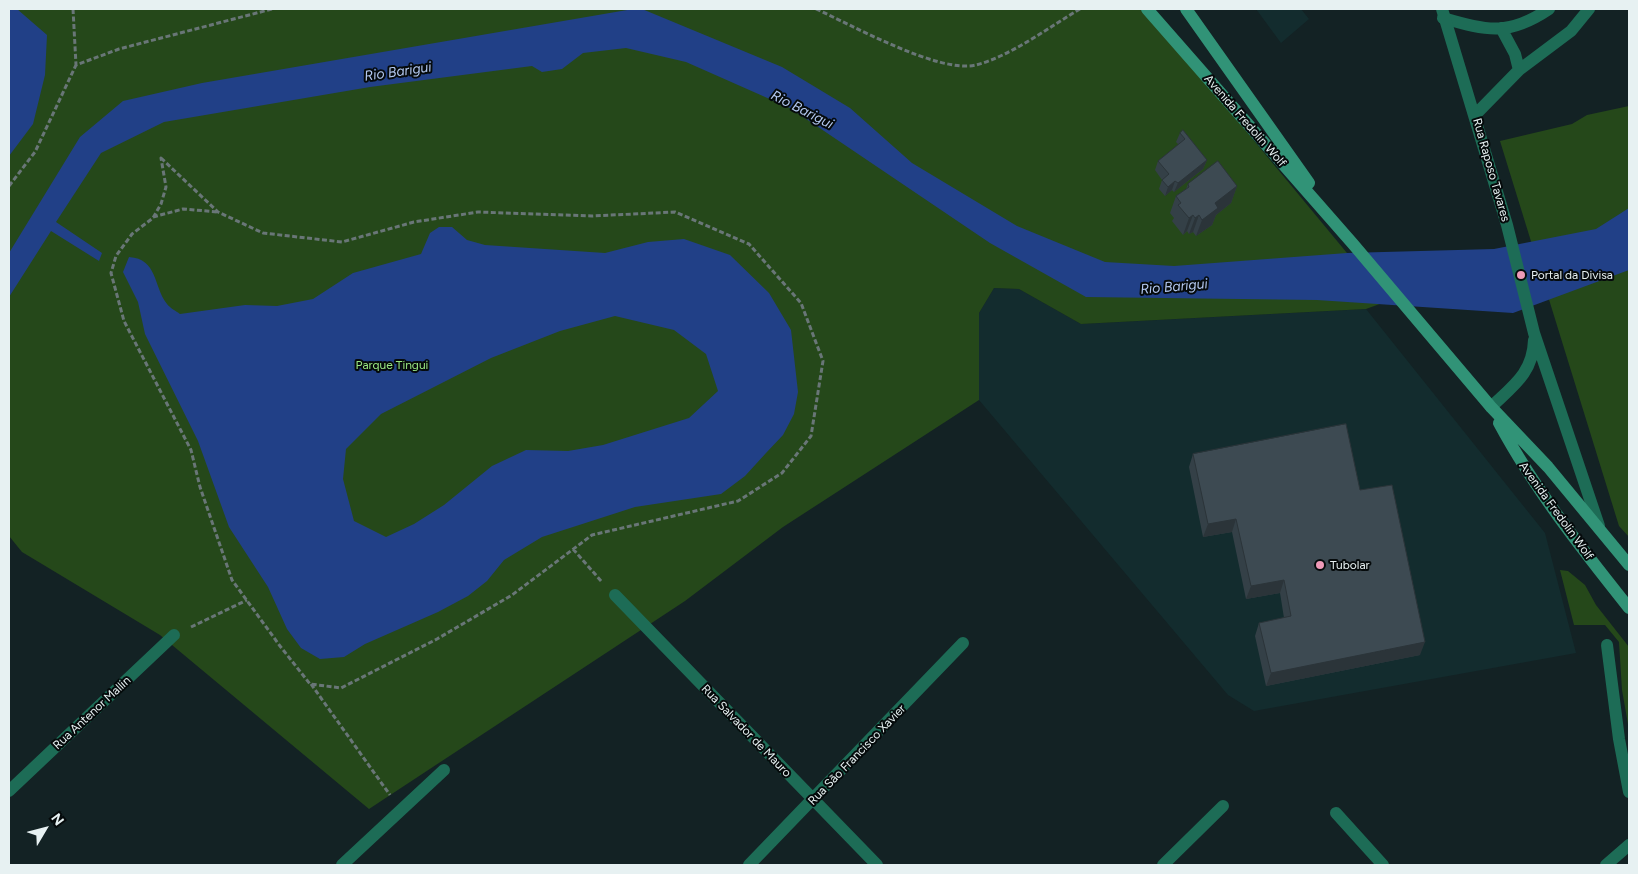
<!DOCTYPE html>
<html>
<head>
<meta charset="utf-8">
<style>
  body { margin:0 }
  #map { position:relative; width:1638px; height:874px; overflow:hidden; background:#132224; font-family:Figtree,sans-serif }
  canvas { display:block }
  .frame { position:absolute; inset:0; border:10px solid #e7f1f2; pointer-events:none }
  .north { position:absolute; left:20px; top:804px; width:50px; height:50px; -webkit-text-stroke:4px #050a0b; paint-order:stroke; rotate:53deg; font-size:14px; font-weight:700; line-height:20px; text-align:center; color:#e7f1f2 }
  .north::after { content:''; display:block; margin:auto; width:18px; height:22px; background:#e7f1f2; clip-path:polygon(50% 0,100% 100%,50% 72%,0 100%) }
</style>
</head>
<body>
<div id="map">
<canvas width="1638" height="874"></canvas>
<div class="frame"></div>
<div class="north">N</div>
</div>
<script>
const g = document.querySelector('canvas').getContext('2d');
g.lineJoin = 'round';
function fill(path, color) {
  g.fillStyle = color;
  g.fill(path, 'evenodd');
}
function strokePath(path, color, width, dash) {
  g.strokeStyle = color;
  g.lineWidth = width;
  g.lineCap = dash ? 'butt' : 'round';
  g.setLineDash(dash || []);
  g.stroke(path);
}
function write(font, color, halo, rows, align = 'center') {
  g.font = font + ' Figtree,sans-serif';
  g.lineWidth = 4;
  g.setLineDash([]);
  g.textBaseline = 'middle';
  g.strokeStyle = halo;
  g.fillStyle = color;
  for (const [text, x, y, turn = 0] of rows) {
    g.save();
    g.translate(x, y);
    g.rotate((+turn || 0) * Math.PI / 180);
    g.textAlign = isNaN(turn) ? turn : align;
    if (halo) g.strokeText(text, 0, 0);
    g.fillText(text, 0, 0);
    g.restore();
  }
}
fill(new Path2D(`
  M1256,9H1301L1309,19L1281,43Z
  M994,288L1019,289L1081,324L1366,309L1545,533L1576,653L1254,711L1228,695L979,400V313Z`), '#132c2e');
fill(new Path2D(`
  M9,9H1145L1347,253L1385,302L1366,309L1081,324L1019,289L994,288L979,313V400L783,527L685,601L369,809L160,635L22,552L9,536Z
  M1629,106V537L1619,526L1500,141L1572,124L1587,115Z
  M1560,570L1568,571L1585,585L1596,605L1629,647V730L1622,690L1619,642L1605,625H1574Z`), '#25481a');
fill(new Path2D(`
  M9,9H17L47,35L45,75L33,124L9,156Z
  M633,9H642L782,67L850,108L912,163L1017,226L1105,262L1174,266L1347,253L1494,249L1596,229L1629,208V270L1513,313L1317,300L1086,297L990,243L790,108L686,62L626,48L583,53L562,69L542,72L532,66L370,87L164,122L101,153L56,222L102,253L99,261L51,231L9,297V253L80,137L123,101L202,83Z
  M439,227H452L467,240L485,245L605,253L648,242L684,239L730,255L769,293L791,330L798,392L794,414L783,435L766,453L745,476L721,494L635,507L542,537L504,560L487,581L468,596L438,612L365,644L344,657L320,659L301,648L287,629L268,587L229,527L198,441L145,334L138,302L123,272L129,257C158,259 153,286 167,304C170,308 176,311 180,314L245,305L277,306L313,299L353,273L421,254L430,233ZM615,316L674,330L706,354L718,391L689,418L603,445L568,451L526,450L492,466L444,505L414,524L386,537L354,521L343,479L346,449L381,414L491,358L560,331Z`), '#214087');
strokePath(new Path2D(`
  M73,9L76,65L119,49L272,9
  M816,9C852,25 939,74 976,65C1011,56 1049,27 1080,9
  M161,158L218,212L263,233L342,242L414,222L478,212L592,216L675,212L749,244L801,303L823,361L811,436L782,473L738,501L592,535L512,595L437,639L341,688L310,684L280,646L232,580L200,487L191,450L124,321L111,273L116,256L132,234L153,218L161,204L166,187Z
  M9,186L35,152L76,65
  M153,217L183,209L218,212
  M573,549L602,582
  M191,627L247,600
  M311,684L390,795`), '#697677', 3, [5, 2.5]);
strokePath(new Path2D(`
  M1336,813L1383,865`), '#1d6c56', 12);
strokePath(new Path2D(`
  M1443,18C1488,31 1509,36 1549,9
  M1501,28L1515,54L1519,70
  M1475,115L1519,70L1571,31L1589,9
  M615,595L877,865
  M1607,645L1619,739L1629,792
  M9,791L174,635
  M342,865L444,770
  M749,865L963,643
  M1163,865L1223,806
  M1606,865L1629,845`), '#1d6c56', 12);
strokePath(new Path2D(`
  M1442,9L1507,225L1534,333L1599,526
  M1491,407C1513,386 1533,373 1534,340`), '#1d6c56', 12);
strokePath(new Path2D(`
  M1147,9L1353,244L1491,407L1548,467L1629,565
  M1186,9L1309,183
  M1499,423C1535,490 1582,549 1629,608`), '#319377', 12);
fill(new Path2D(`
  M1180,133L1207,160L1203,169L1174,192L1172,190L1165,196L1159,189L1162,180L1155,170L1158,161L1179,145L1176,142Z
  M1188,184L1237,186L1231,203L1216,215L1212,225L1196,236L1193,232L1189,234L1187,231L1183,235L1172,221L1174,218L1170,213L1176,196L1186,189Z
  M1193,454L1360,490L1420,655L1266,686L1255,636L1259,623L1284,618L1280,593L1246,599L1232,532L1203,537L1189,467Z`), '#344047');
fill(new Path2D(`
  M1207,160L1203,169L1174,192L1178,183Z
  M1175,181L1172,190L1165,196L1168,187Z
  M1237,186L1231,203L1216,215L1212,225L1196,236L1202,220L1215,203Z
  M1193,215L1187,231L1183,235L1189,218Z
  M1199,215L1193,232L1189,234L1195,218Z
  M1236,519L1232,532L1203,537L1208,524Z
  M1284,580L1280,593L1246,599L1251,586Z
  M1425,642L1420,655L1266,686L1271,673Z`), '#2b3439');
const building = new Path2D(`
  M1183,130L1207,160L1178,183L1175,181L1168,187L1162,180L1169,174L1158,161L1185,139L1180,133Z
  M1218,161L1237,186L1215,203L1218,208L1202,220L1199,215L1195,218L1193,215L1189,218L1178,205L1181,203L1176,196L1189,187L1188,184Z
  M1346,424L1360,490L1392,485L1425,642L1271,673L1259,623L1291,616L1284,580L1251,586L1236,519L1208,524L1193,454Z`);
fill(building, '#3d4a52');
strokePath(building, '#2b3439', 1);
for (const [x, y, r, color] of [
  [1521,275,5,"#ef9ab8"],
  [1320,565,5,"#ef9ab8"]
]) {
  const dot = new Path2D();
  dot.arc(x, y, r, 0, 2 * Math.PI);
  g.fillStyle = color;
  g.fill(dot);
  strokePath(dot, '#050a0b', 2);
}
write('12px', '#e7f1f2', '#050a0b', [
  ["Avenida Fredolin Wolf",1245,121,49],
  ["Rua Raposo Tavares",1491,170,74],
  ["Avenida Fredolin Wolf",1556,511,54],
  ["Rua Antenor Mallin",92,713,-43],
  ["Rua Salvador de Mauro",746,731,46],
  ["Rua São Francisco Xavier",857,755,-46]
]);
write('12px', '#e7f1f2', '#050a0b', [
  ["Portal da Divisa",1531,275],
  ["Tubolar",1330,565]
], 'left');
write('12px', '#9ae984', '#050a0b', [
  ["Parque Tingui",392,365]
]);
write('italic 14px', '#b4c9f1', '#050a0b', [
  ["Rio Barigui",398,72,-8],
  ["Rio Barigui",802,110,27],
  ["Rio Barigui",1174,287,-5]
]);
</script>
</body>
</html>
